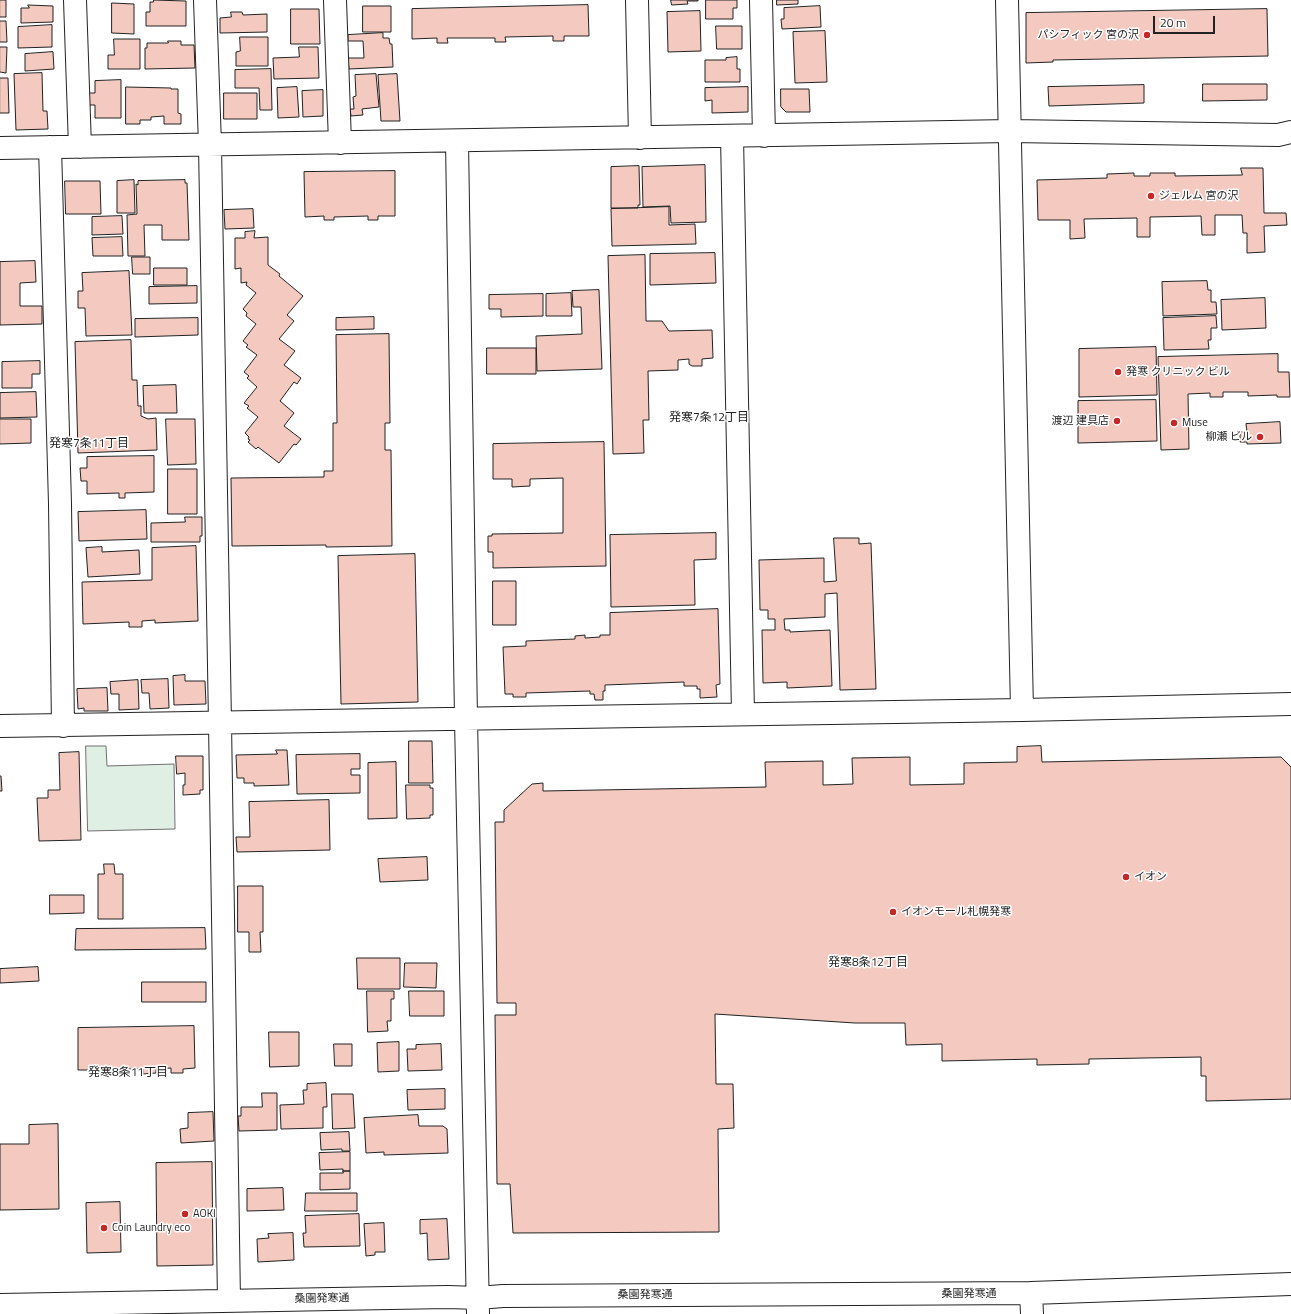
<!DOCTYPE html>
<html>
<head>
<meta charset="utf-8">
<style>
  body { margin:0 }
  #map { position:relative; width:1291px; height:1314px; overflow:hidden; background:#fff; font-family:"Titillium Web",sans-serif }
  canvas { display:block }
  .scale { position:absolute; left:1153px; top:16px; width:62px; height:18px; box-sizing:border-box; border:2px solid #222; border-top:0; padding-left:5px; font-size:12px; line-height:14px; white-space:nowrap; color:#222; -webkit-text-stroke:3px #fff; paint-order:stroke }
</style>
</head>
<body>
<div id="map">
<canvas width="1291" height="1314"></canvas>
<div class="scale">20 m</div>
</div>
<script>
const g = document.querySelector('canvas').getContext('2d');
g.lineJoin = 'round';
function fill(path, color) {
  g.fillStyle = color;
  g.fill(path, 'evenodd');
}
function strokePath(path, color, width, dash) {
  g.strokeStyle = color;
  g.lineWidth = width;
  g.lineCap = dash ? 'butt' : 'round';
  g.setLineDash(dash || []);
  g.stroke(path);
}
function write(font, color, halo, rows, align = 'center') {
  g.font = font + ' "Titillium Web","Noto Sans JP",sans-serif';
  g.lineWidth = 3;
  g.setLineDash([]);
  g.textBaseline = 'middle';
  g.strokeStyle = halo;
  g.fillStyle = color;
  for (const [text, x, y, turn = 0] of rows) {
    g.save();
    g.translate(x, y);
    g.rotate((+turn || 0) * Math.PI / 180);
    g.textAlign = isNaN(turn) ? turn : align;
    if (halo) g.strokeText(text, 0, 0);
    g.fillText(text, 0, 0);
    g.restore();
  }
}
const green = new Path2D(`
  M86,746H106L107,766L174,764L175,829L88,831Z`);
fill(green, '#e0efe3');
strokePath(green, '#6f6f6f', 1);
const building = new Path2D(`
  M0,0H6V17H0Z
  M154,0L186,1V26H146V12H150V2H153Z
  M671,0H698V1H687L688,4L672,5Z
  M706,0H737V8H733V19H706Z
  M777,0H798V4L777,5Z
  M112,3L134,4V34L112,33Z
  M28,5L53,6V22L21,23V8H29Z
  M588,5L589,36H564V41H553V36L505,37L506,42H495V38H447L448,43H437V38L412,39V9Z
  M363,6H391V32H363Z
  M820,6L821,27L782,29L781,19H784V8Z
  M291,9H319L320,44H291Z
  M1267,9L1268,56L1053,60V62L1026,63V13Z
  M700,11L701,51L668,52L667,12Z
  M231,12H242L243,15L267,14V32L220,33V18L231,17Z
  M0,21H6L7,42H0Z
  M52,25V47L18,48V27Z
  M716,26H742V49H717Z
  M825,31L827,82L795,83L793,32Z
  M383,33V38H389L390,44H392L393,67L349,69L348,58H364L363,41H348V35Z
  M240,37H268V66H236V52L240,51Z
  M114,39H140V69H108V55H114Z
  M168,41H181V45H194L195,68L145,69V48H147V43H168Z
  M0,47H7L6,73L0,72Z
  M299,47H318L319,78L274,79L273,58L299,57Z
  M53,52L54,69L25,71V54Z
  M737,57V69H740V82H705V60H726V58Z
  M271,69L272,110H260L259,88H235V70Z
  M42,73L43,111H47L48,129L16,130L14,74Z
  M376,74L379,107L362,109L363,115L351,116L350,109H354L353,97L356,96L355,75Z
  M397,74L400,121H381L378,75Z
  M0,78H8L9,113H0Z
  M121,80V118H95V105H89V93H95V81Z
  M1203,84H1267V100L1203,101Z
  M1144,85V103L1049,106L1048,87Z
  M126,87L171,88V89H178V113L181,114V124H164V116L151,117V120H140V124H126Z
  M297,87L299,117L278,118L277,88Z
  M748,87V112L712,113V100L705,101V88Z
  M781,89H809L810,112H786L781,107Z
  M323,90V116L303,117L302,91Z
  M224,93H257V119H224Z
  M705,165L706,222L671,223L670,206L643,207L642,167Z
  M639,166L640,205H638V208H611V167Z
  M1241,168H1263L1264,213H1286L1287,225L1264,226L1265,252L1247,253V233H1243L1242,215H1215V235H1202L1201,216L1150,217V237H1137V218L1084,219L1085,238L1070,239V220H1038L1037,180L1107,178V174L1134,173V176H1150V173H1175V176L1242,175Z
  M395,171V216H378V220H368V216L334,217V220H324V216L305,217L304,172Z
  M134,180L135,213H117V181Z
  M185,180V183H187L189,240H162V225H144L145,256H128L127,215L137,214L136,184L138,185V181Z
  M65,181H100L101,214H66Z
  M669,207V225L695,224L696,244L612,246L611,209Z
  M253,209L254,228L225,229L224,210Z
  M122,216L123,234L92,235V217Z
  M255,231L254,238L268,237V265L280,274L279,276L303,296L287,315L294,321L279,339L295,351L284,365L301,378L297,384L294,382L280,401L294,413L284,426L301,439L296,445L294,444L279,463L258,447L256,449L248,442L250,440L248,439L249,437L245,433L258,417L247,408L249,406L244,403L257,387L247,378L249,376L244,372L257,355L246,347L248,345L243,341L256,324L246,316L247,313L243,309L256,293L246,285L247,282L241,283V268L235,269V238H245V232Z
  M122,237L123,256H93L92,238Z
  M715,253L716,283L650,285V254Z
  M645,255L646,321H662L669,331L712,330L713,358L702,359V366H692L689,364V359L678,360V370L648,371L649,420H643L644,453L613,454L608,256Z
  M132,257H150V274H133Z
  M35,261L36,282L20,283V306H42V324L0,325V262Z
  M154,268H187V285H154Z
  M129,271L132,335L86,336L85,308H78V291H83L82,273Z
  M1207,281L1208,290H1211V302H1216L1217,314L1163,316L1162,282Z
  M197,286V303L149,304V287Z
  M599,290L602,369L537,371L536,336L582,334L581,307H573L572,291Z
  M571,293L572,316H546V294Z
  M543,294V316L501,317V309H489V295Z
  M1265,298L1266,328L1222,330L1221,300Z
  M1216,316L1217,328H1211V340H1208L1209,349L1164,350L1163,318Z
  M374,317V329L336,330V318Z
  M198,318V335L135,337V319Z
  M389,334L390,423H385V450H391L392,546L326,547V545L232,546L231,478L324,477V471H333V423H337L336,335Z
  M131,340L132,380H137L138,406H141V416L148,419L156,418L157,450L78,453L75,342Z
  M1156,347L1157,395L1079,397V349Z
  M487,348H536V374H487Z
  M1278,354V372H1289L1290,397H1277V395L1248,396V392H1223V397H1210V393L1188,394L1189,449L1161,450L1158,357Z
  M40,361V374H32V388H2V362Z
  M176,385L177,413H144L143,386Z
  M36,392L37,417L0,418V393Z
  M1156,400L1157,441L1078,443V401Z
  M0,419H31V443L0,444Z
  M166,419H195L196,464L168,465Z
  M1280,422L1281,443L1247,444V442H1240V432H1247L1246,424Z
  M604,442L606,566L493,568V552H488V536H492V534L563,533V478L530,479V486L512,487V479H493V444Z
  M154,456V492L125,493V498H119V493L87,494V481H81L80,468H87V457Z
  M168,469H197V514H168Z
  M146,510L147,539L79,541L78,512Z
  M185,517H202V536H200V542H151V523L185,522Z
  M716,533V559L694,560L695,605L611,607L610,535Z
  M834,538H859V544L871,543L876,689L840,690L837,593L825,594V617L784,619L785,630H790V632L830,630L832,686L787,688V682L763,683L762,630H775V619H768V610H760L759,560L824,558V582L836,581Z
  M196,546L198,621L155,623V620L142,621V627H129V622L83,624L82,582L152,580V548Z
  M102,547V552L139,550L140,574L88,577L86,548Z
  M415,554L418,702L341,704L338,556Z
  M493,581H516V625H493Z
  M718,609L720,684L716,685L717,697L700,698V689H697V686H684V682L605,685V691H603V700H595L594,694H590V691L526,693V697H513V694H505L503,647L526,646V641L575,639V636L585,635V638L600,637V635H610V613Z
  M185,675V681H205L206,704L174,705L173,676Z
  M168,679L169,708L150,709L149,693H142L141,680Z
  M138,680L139,709L119,710V694H111L110,682Z
  M107,688L108,711H84V708L78,709L77,689Z
  M409,741H432L433,783H409Z
  M1041,746L1042,762L1281,757L1291,767V1099L1206,1101V1076H1201V1057L1089,1059V1064L1037,1065V1059L942,1061V1044L906,1045L905,1023H855L715,1014L716,1084H733L734,1128L718,1129L719,1232L513,1233L510,1184H497L495,1015H516V1003H497L495,822H504V810L532,784L543,783V791L766,787L765,762L823,761V785L853,784L852,758L910,757V785L964,784V763L1017,762V747Z
  M276,750H287L289,785L254,786V783H244V778H237L236,755L277,754Z
  M79,752L81,840L39,841L37,798H48V790H60L59,753Z
  M360,754V769H351V775H360V793L297,794L296,755Z
  M176,756H203V790H200V794L183,795V785H185V773L177,774Z
  M396,762L397,818L368,819V763Z
  M0,776H1L2,791H0Z
  M406,785H430V788H433V815H430V818L407,819Z
  M329,800L330,850L237,852L236,837H250L249,802Z
  M427,857L428,880L380,882L378,859Z
  M104,864H114L115,874H123V919H98V874H104Z
  M238,886H263V932H260L261,952H249V932H238Z
  M50,895H84V913L50,914Z
  M205,928L206,949L75,950L76,929Z
  M357,958H400V989H358Z
  M405,963H437L436,988L404,987Z
  M38,967L39,981L0,983V969Z
  M142,982H206V1002H142Z
  M367,991H394V999H391V1021H387L388,1031L368,1032Z
  M409,991H444V1016H410Z
  M194,1026L195,1068L183,1069V1073H171V1068L156,1069V1073L143,1074V1069H110V1075H97V1070H78V1028Z
  M269,1032H299V1066L270,1067Z
  M399,1042V1071L378,1072L377,1043Z
  M334,1044H352V1066H335Z
  M441,1044L442,1070L408,1071L407,1049H416V1045Z
  M326,1083L327,1107H323V1128L281,1129L280,1105L304,1104L303,1090H307V1084Z
  M445,1089V1109L408,1110L407,1090Z
  M262,1093H277V1130L239,1131L238,1116H241V1107H262Z
  M332,1094H353L355,1128L333,1129Z
  M213,1112L214,1141L181,1143L180,1129L188,1128V1113Z
  M418,1115L419,1126H443L447,1129L448,1153L384,1155V1152L366,1153L364,1118Z
  M58,1124L59,1209L0,1210V1144H29V1125Z
  M349,1132L350,1151H342V1149L321,1150L320,1133Z
  M350,1152V1171H343V1169L320,1170L319,1153Z
  M212,1162L213,1265L157,1266L156,1163Z
  M343,1171H350V1189L320,1190V1173H343Z
  M283,1188L284,1210L247,1211V1189Z
  M306,1193H357V1211H305Z
  M120,1202L121,1252L87,1253L86,1203Z
  M359,1214L360,1246L304,1247L303,1233H306L305,1216Z
  M447,1219L449,1259L428,1260L427,1233L420,1234V1220Z
  M384,1223L385,1252H375V1255L366,1256L364,1224Z
  M293,1233L294,1260L258,1262L257,1239L269,1238L268,1234Z`);
fill(building, '#f3c9c0');
strokePath(building, '#222', 1);
const minor = new Path2D(`
  M75,0L80,147
  M205,0L210,145L220,723L229,1301
  M335,0L340,143
  M637,0L640,138
  M761,0L764,136
  M1007,0L1022,710
  M732,136L743,714
  M457,141L466,719L478,1314
  M50,147L60,504L63,726
  M0,148L1010,131L1278,135L1291,132
  M0,726L1022,710L1291,704
  M1031,1293L1032,1314
  M0,1305L333,1299L448,1297L478,1298L503,1296L1031,1293L1291,1284`);
strokePath(minor, '#222', 24);
strokePath(minor, '#fff', 22);
for (const [x, y, r, color] of [
  [1147,35,4,"#c62828"],
  [1151,196,4,"#c62828"],
  [1118,372,4,"#c62828"],
  [1117,421,4,"#c62828"],
  [1174,423,4,"#c62828"],
  [1260,437,4,"#c62828"],
  [1126,877,4,"#c62828"],
  [893,912,4,"#c62828"],
  [185,1214,4,"#c62828"],
  [104,1228,4,"#c62828"]
]) {
  const dot = new Path2D();
  dot.arc(x, y, r, 0, 2 * Math.PI);
  g.fillStyle = color;
  g.fill(dot);
  strokePath(dot, '#fff', 1.5);
}
write('11px', '#222', '#fff', [
  ["パシフィック 宮の沢",1139,35,"right"],
  ["ジェルム 宮の沢",1159,196],
  ["発寒 クリニック ビル",1126,372],
  ["渡辺 建具店",1109,421,"right"],
  ["Muse",1182,423],
  ["柳瀬 ビル",1252,437,"right"],
  ["イオン",1134,877],
  ["イオンモール札幌発寒",901,912],
  ["AOKI",193,1214],
  ["Coin Laundry eco",112,1228]
], 'left');
write('11px', '#222', '#fff', [
  ["桑園発寒通",969,1294],
  ["桑園発寒通",645,1295],
  ["桑園発寒通",322,1299,-1]
]);
write('12px', '#222', '#fff', [
  ["発寒7条12丁目",709,418],
  ["発寒7条11丁目",89,444],
  ["発寒8条12丁目",868,963],
  ["発寒8条11丁目",128,1073]
]);
</script>
</body>
</html>
